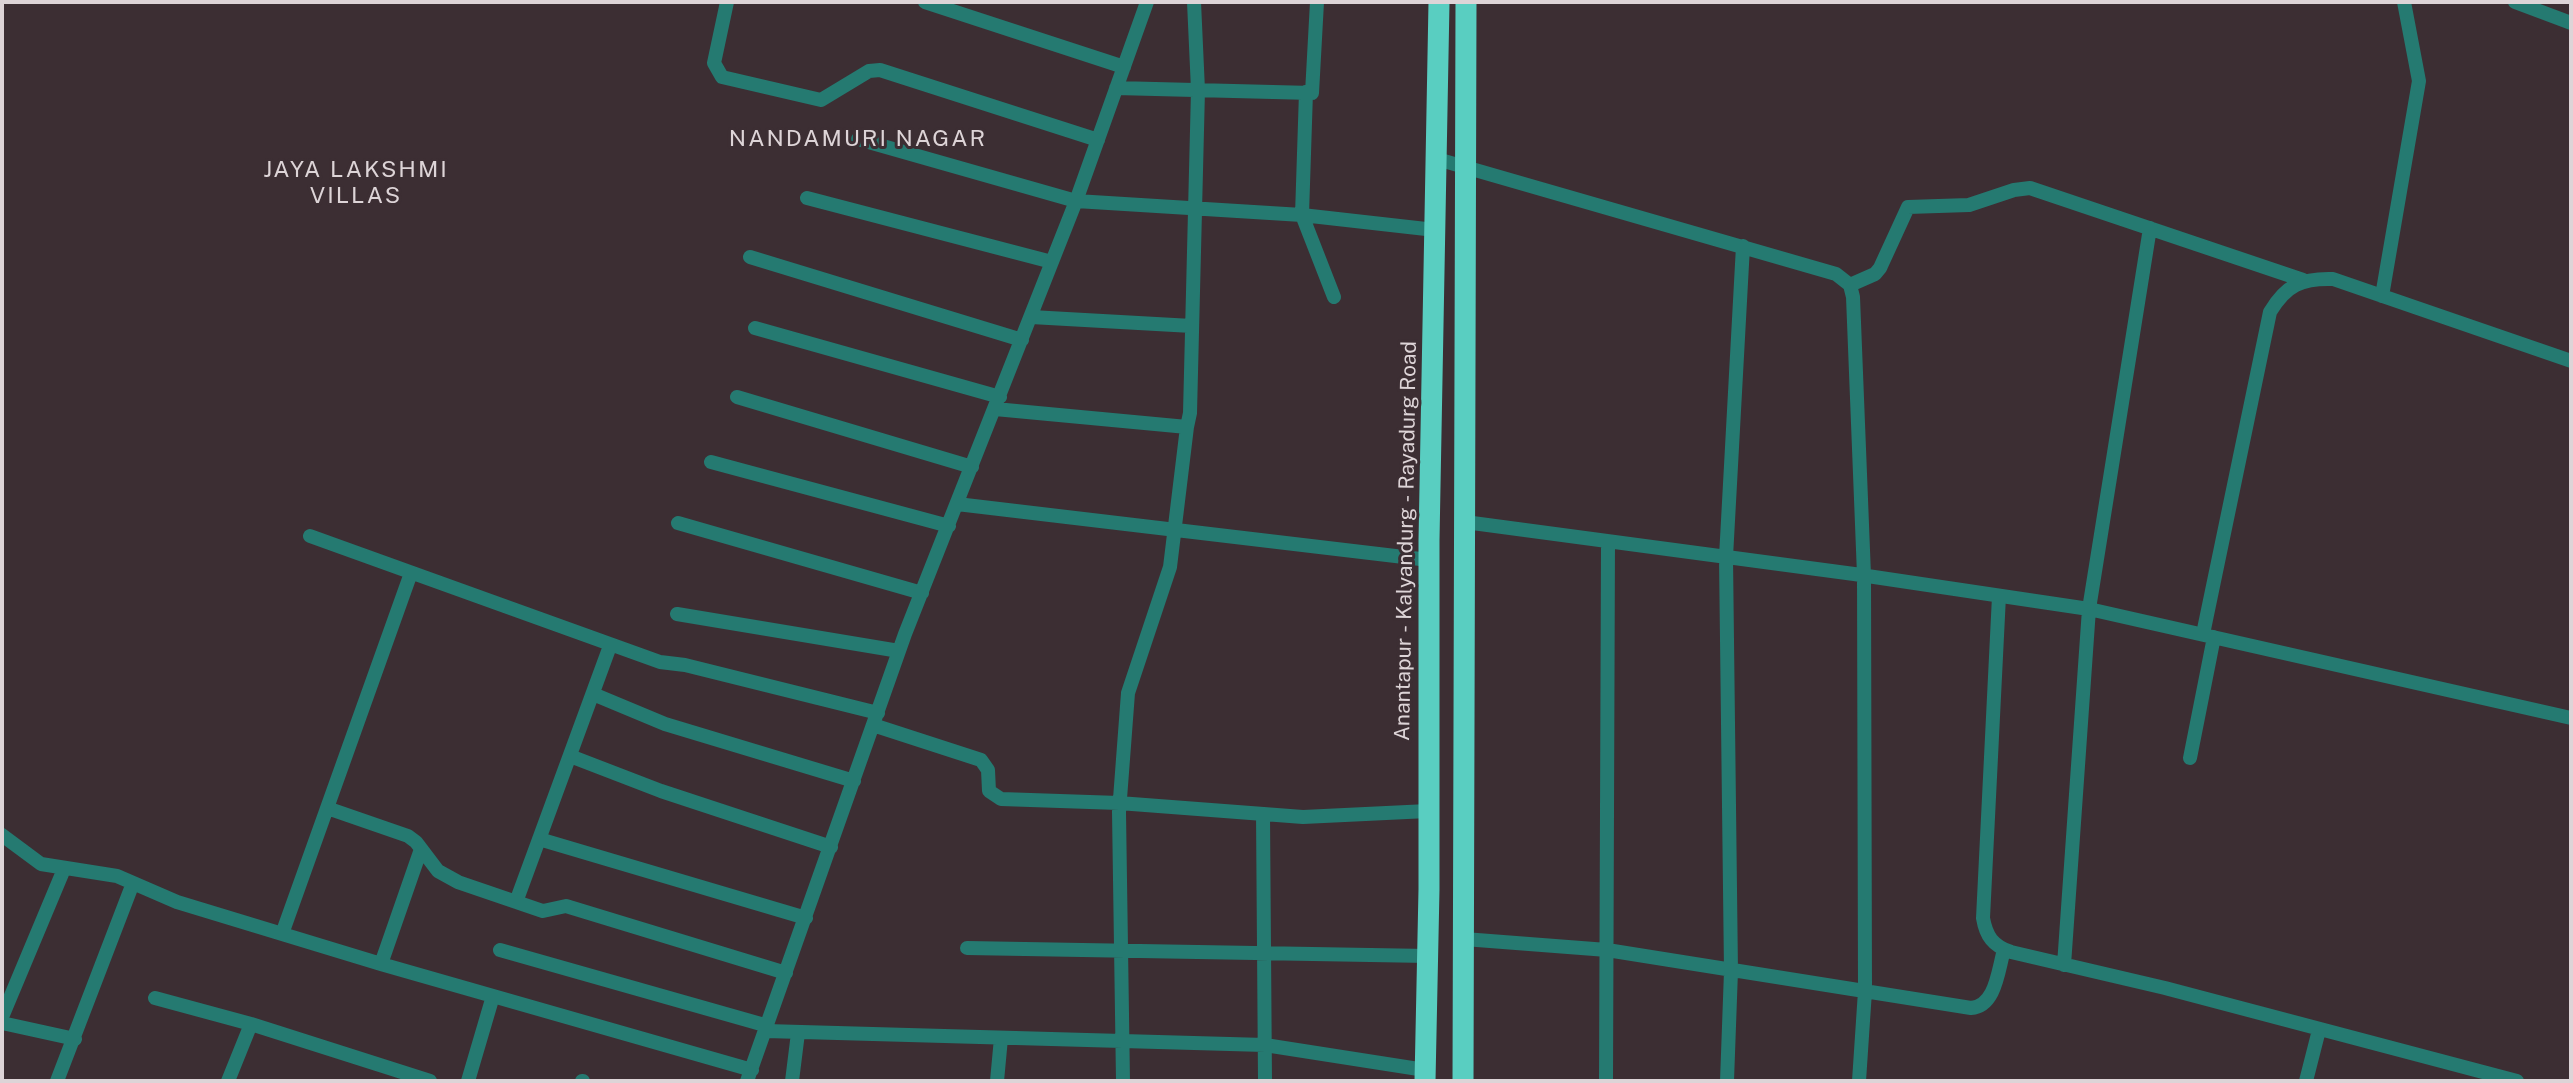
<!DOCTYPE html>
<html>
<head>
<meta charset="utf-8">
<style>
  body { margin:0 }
  #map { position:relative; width:2573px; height:1083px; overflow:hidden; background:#3c2e33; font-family:"Public Sans",sans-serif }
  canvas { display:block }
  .frame { position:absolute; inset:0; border:4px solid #ddd4d7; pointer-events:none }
</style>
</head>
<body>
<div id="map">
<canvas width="2573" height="1083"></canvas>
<div class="frame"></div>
</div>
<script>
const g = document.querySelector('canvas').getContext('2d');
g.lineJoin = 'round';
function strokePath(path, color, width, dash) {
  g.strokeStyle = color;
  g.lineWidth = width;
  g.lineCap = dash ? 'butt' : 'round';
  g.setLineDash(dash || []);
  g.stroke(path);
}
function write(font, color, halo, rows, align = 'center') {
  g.font = font + ' "Public Sans",sans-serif';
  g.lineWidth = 6;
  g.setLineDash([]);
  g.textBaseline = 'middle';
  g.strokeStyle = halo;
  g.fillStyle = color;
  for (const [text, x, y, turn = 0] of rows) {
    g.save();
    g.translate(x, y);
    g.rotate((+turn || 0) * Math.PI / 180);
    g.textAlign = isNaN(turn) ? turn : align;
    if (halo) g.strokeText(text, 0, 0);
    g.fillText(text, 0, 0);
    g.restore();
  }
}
strokePath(new Path2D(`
  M727,2L714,63L722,77L821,100L869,71L880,70L1098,140
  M925,2L1124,67
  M2515,2L2571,23
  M1116,88L1312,93L1317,2
  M1306,92L1302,215L1334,297
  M858,139L1076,201L1302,215L1435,230
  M1437,159L1836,274L1850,285L1853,297L1864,575L1865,991L1859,1081
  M807,198L1052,262
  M750,257L1022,340
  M1850,285L1875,274L1880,268L1908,207L1969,205L2014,190L2030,188L2303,280
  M2382,296L2419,81L2404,2
  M1031,317L1192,326
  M755,328L1000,397
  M737,397L972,467
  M995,409L1187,427L1190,413L1198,90L1194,2
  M711,462L949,526
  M957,504L1429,560
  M1465,522L1854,574L2089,609L2571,718
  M678,523L922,593
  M310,536L660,662L685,665L878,713
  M1999,596L1983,918C1986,936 1993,946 2011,952L2165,988L2517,1081
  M677,614L899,651
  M2203,634L2270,312C2286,285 2302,278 2333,279L2571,361
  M593,694L665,724L854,781
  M873,725L981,760L988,770L989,791L1001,799L1119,803L1303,817L1428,811
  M570,756L661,791L831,847
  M2190,758L2214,637
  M327,808L408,836L416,842L438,871L458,882L543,911L566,906L786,973
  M1263,814L1265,1081
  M2,835L41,864L117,876L177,902L381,964L752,1070
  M539,839L806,918
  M516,902L610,646
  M282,934L411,573
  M1464,939L1607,950L1971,1008C1996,1006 1998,970 2004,950
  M967,948L1428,956
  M500,950L768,1026
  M381,964L421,849
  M2064,965L2089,609L2150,228
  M155,998L251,1024L430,1081
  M2,1017L64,869
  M2,1023L75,1039
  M766,1031L1265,1045L1425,1070
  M57,1081L133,883
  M228,1081L251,1024
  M468,1081L493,996
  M582,1081H583
  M747,1081L905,634L1076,201L1147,2
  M792,1081L798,1033
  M997,1081L1001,1038
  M1123,1081L1119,812L1128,693L1170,567L1187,427
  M1606,1081L1608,541
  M1727,1081L1731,971L1726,557L1743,246
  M2306,1081L2319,1030`), '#257a71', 14);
strokePath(new Path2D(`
  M1425,1081L1429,889V540L1439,2
  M1463,1081L1466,2`), '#59cec1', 21);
write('21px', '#ddd4d7', '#3c2e33', [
  ["Anantapur - Kalyandurg - Rayadurg Road",1406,541,-89]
]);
g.letterSpacing = '2px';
write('23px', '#ddd4d7', '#3c2e33', [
  ["NANDAMURI NAGAR",858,139],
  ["JAYA LAKSHMI",356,170],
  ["VILLAS",356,196]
]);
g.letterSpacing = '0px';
</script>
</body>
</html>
